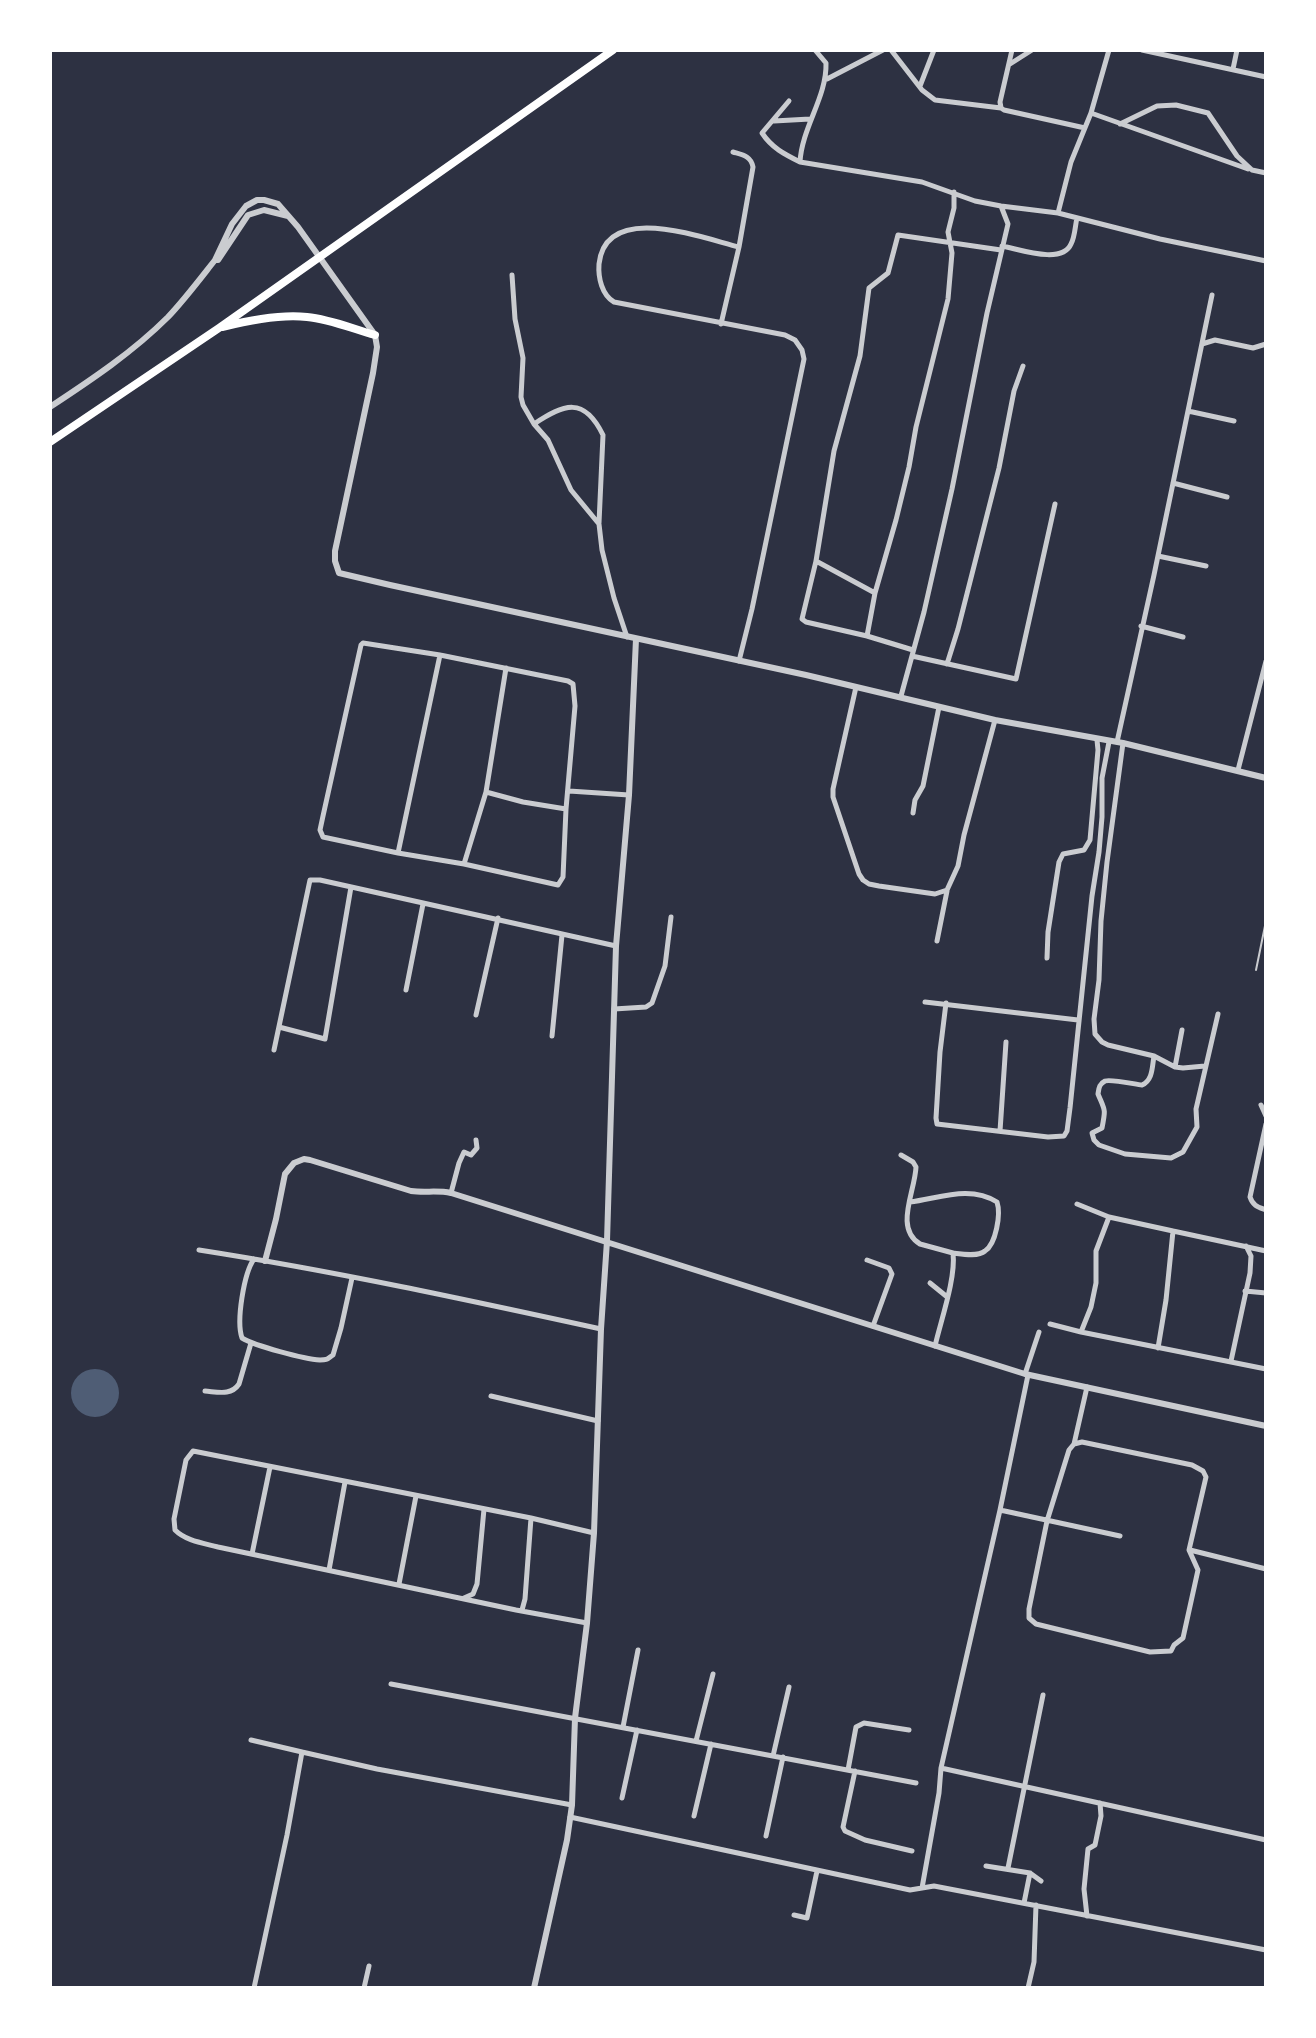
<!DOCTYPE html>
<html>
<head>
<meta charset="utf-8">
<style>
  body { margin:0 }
  #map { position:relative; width:1316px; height:2038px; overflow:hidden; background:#2d3142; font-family:Commissioner,sans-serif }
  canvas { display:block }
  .frame { position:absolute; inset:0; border:52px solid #fff; pointer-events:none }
</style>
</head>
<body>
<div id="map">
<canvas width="1316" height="2038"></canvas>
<div class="frame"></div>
</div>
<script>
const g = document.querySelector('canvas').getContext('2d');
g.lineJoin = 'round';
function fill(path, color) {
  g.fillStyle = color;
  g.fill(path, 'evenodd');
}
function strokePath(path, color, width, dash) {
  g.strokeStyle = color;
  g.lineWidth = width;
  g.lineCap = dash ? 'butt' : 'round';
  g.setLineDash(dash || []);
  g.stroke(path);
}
fill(new Path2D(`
  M71 1393a24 24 0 1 1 48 0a24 24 0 1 1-48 0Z`), '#4f5d75');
strokePath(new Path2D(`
  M1256,970L1266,921`), '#caccd0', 2);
strokePath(new Path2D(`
  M815,50L826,63C827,97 802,127 800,162L922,182L975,201L1001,206L1058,213L1160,239L1266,261
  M891,50L922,90L935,100L1001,108
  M1012,50L1000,102L1001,108L1004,110L1085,128
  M1142,50L1266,77
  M1010,64L1032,50
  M1233,69L1237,50
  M827,79L883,50
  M920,86L934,50
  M789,101L762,133C772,148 784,154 800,162
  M1091,113L1248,169
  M774,121L810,119
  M1120,124L1157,106L1176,105L1208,113L1237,156L1252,170L1266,173
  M1058,213L1071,162L1091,113L1109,50
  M1002,246C1019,249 1062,265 1071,244C1075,237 1075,226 1077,218
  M512,275L515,319L523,358L521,397L523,405L534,424L548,440L571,490L599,524L602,550L614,598L627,637
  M721,324L739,247L753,167C751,156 743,155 733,152
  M1202,344L1215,340L1253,348L1266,344
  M1188,411L1234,421
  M534,424C564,404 584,396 603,435L599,523
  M1173,483L1227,497
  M1158,556L1206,566
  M816,561L875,593
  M1141,626L1183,637
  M867,636L806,622L802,619L816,561L834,451L860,356L869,288L888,273L898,235L1001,250
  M913,650L867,636L875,593L896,520L909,467L916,427L948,299L952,253L948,232L954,208V192
  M912,656L1016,679L1055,504
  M739,661L752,609L804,359L802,350L795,340L785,335L614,302C602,295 598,278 599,264C606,201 702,238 739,247
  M947,664L958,629L999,468L1014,391L1023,366
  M856,687L833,789V797L859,874L863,880L869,884L879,886L935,894L947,890L958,866L964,835L995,720
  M901,696L924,612L952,489L987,313L1008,224L1001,206
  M1117,742L1154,575L1212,295
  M1123,743L1107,862L1101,921L1099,980L1094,1019L1095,1034L1102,1042L1108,1045L1154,1056L1175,1067L1183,1068L1205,1066
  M1238,770L1266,661
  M569,791L629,795
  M486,792L523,802L566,809
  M913,813L915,800L923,786L939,707
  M398,853L440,655L363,643L361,645L323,816L320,830L323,837L398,853L464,864L558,885L563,877L566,809L575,706L573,684L568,681L440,655
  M464,864L486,792L506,668
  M937,941L947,891
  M1047,958L1048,932L1059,862L1063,854L1084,850L1090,840L1098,750L1097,740
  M406,990L423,904
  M925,1002L1078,1020
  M946,1003L940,1052L936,1118L937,1124L1048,1137L1064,1136L1067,1131L1070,1108L1092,896L1099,852L1102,817V778L1109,742
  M614,1009L646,1007L652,1003L665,966L671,917
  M476,1015L498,918
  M279,1027L325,1039L351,887
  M552,1036L562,935
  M274,1050L310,880H320L616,946
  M1154,1056C1152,1067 1153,1080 1142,1085C1134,1084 1111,1079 1105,1081C1099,1084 1099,1088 1098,1094C1105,1111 1106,1108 1102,1128L1092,1133L1094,1140L1099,1145L1125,1154L1171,1158L1183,1152L1197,1127L1196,1109L1218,1014
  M1175,1067L1182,1030
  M1261,1105L1266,1116
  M1266,1124L1250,1197C1253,1206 1258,1207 1266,1210
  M1000,1131L1006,1042
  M901,1155L913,1162L916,1167C915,1192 894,1228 920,1244L953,1253C956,1278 941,1320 935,1346
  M451,1193L459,1163L464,1152L471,1155L477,1148L476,1140
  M910,1202C940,1198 970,1185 997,1202C1001,1214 996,1244 985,1251C978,1257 962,1254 953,1253
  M1077,1204L1109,1217L1173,1231L1166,1300L1158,1348
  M1173,1231L1266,1251
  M199,1250C334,1271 468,1300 601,1329
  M254,1259C244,1273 236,1321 242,1338C255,1346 304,1359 320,1360C328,1360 327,1359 333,1355L341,1328L352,1278
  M867,1260L889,1268L892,1274L873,1326
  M930,1283L946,1296
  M1245,1291L1266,1293
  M1050,1324L1081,1332L1266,1369
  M1081,1332L1091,1307L1096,1283V1251L1109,1217
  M1231,1361L1250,1273L1251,1256L1246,1246
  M1025,1374L1039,1332
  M205,1391C218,1392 231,1396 239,1384L251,1343
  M491,1396L598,1421
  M1082,1442L1192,1465L1203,1471L1206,1477L1189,1550L1198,1570L1183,1638L1174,1645L1171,1651L1150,1652L1036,1624L1029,1618V1609L1047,1521L1069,1450L1074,1444Z
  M1074,1444L1087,1387
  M1000,1510L1120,1536
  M1190,1550L1266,1569
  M252,1554L270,1467
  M329,1570L345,1482
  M399,1584L416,1496
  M464,1598L473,1594L477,1584L484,1509
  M522,1610L525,1599L531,1518
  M587,1623L516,1610L218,1547C203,1543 186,1541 175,1530L174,1519L186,1460L193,1451L531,1518L594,1533
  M391,1684L916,1783
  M623,1727L638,1650
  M251,1740L302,1752
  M696,1741L713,1674
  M773,1756L789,1687
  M941,1768L1266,1840
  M848,1770L856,1727L864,1723L909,1730
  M855,1771L843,1827L845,1831L865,1840L912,1851
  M622,1798L637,1730
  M694,1816L711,1744
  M570,1817L910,1890L934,1886L1266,1950
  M766,1836L783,1757
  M986,1866L1030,1873L1041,1881
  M1008,1868L1043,1695
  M922,1888L939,1793L941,1768L1000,1510L1028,1375
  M1024,1903L1030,1873
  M794,1915L807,1918L817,1871
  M1087,1916L1084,1889L1088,1849L1095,1845L1101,1816L1100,1803
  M254,1988L287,1835L302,1752L377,1769L572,1805
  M364,1988L369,1966
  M1028,1988L1034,1962L1036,1905`), '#caccd0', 5);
strokePath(new Path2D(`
  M215,260L232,224L246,206L257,200H264L278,204L298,227L375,335L377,347L373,373L335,551V561L339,573L390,585L806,675L995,720L1123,743L1266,778
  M50,407C91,380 133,352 168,317C185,299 200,279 215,260H218L248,215L264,210L288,216
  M265,1261L276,1219L285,1174L294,1163L304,1159L310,1160L411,1191C425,1193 437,1190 451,1193L1025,1374L1266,1426
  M534,1988L567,1840L572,1805L575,1718L587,1623L594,1533L601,1329L607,1241L616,946L629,795L636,639`), '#caccd0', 6);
strokePath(new Path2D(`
  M223,327C250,320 279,314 307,317C330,319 353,329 375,335
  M50,442L219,328L613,50`), '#fff', 8);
</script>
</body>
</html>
